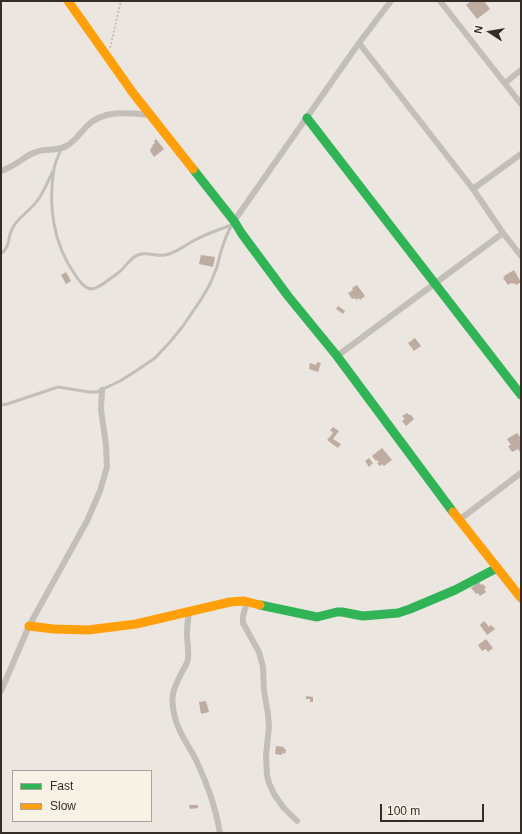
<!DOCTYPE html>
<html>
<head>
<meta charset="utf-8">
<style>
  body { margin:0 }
  #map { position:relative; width:522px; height:834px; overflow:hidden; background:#ebe6df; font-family:Helvetica,sans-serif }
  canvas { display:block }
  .frame { position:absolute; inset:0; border:2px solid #342c27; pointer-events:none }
  .legend { position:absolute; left:12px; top:770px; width:140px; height:52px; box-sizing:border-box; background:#f8f1e6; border:1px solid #aaa29a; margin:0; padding:5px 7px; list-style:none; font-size:12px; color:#342c27 }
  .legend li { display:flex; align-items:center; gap:8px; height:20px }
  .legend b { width:20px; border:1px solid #aaa29a }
  .north { position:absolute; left:470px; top:12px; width:40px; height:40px; -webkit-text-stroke:3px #f8f1e6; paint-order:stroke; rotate:282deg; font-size:11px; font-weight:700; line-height:16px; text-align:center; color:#342c27 }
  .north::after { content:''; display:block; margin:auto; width:14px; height:18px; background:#342c27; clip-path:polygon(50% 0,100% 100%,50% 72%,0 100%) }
  .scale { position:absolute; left:380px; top:804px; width:104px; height:18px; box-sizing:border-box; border:2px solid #342c27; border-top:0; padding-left:5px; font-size:12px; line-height:14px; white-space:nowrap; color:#342c27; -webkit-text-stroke:3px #f8f1e6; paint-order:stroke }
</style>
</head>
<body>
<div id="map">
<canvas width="522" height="834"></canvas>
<div class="frame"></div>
<ul class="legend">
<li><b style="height:5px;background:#30b455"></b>Fast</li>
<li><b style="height:5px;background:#ff9f0a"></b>Slow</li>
</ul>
<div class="north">N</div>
<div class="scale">100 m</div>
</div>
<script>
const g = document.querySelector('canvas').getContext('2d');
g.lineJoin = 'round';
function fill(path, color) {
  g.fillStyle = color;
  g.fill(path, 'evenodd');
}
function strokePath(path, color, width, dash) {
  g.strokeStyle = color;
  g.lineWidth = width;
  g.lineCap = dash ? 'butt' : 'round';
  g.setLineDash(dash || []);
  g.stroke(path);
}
fill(new Path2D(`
  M471,1H484L490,9L477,19L466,5Z
  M156,139L164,149L154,157L150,151L151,150L150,149L153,146L152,145L155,143L154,141Z
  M201,255L215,257L213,267L199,264Z
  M514,270L521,282L516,285L514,283L512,284L511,283L508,285L503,278L505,277L504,276Z
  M66,272L71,281L66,284L61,275Z
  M357,285L365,296L360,300L359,298L356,300L355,298L352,299L348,293L353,290L352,288Z
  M338,306L345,311L343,314L336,309Z
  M415,338L421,346L414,351L408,343Z
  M317,362L321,363L318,372L309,369L310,363L316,365Z
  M407,413L409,415L410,414L414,419L406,426L402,421L405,419L402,416Z
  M333,427L339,431L333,439L341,444L338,448L327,440L333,433L330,430Z
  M517,433L521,438V451L520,452L518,449L512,452L508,446L511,445L507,439Z
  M382,448L392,460L384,466L382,464L380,466L377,463L379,462L377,460L376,461L372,456Z
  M369,458L373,463L369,467L365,461Z
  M479,582L481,585L483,584L486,588L484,589L486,592L480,596L478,593L476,594L471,588Z
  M484,621L489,627L491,625L495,629L487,635L480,625Z
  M486,639L493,648L488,652L486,649L482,651L478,645Z
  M306,696L313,697V702H310V699H306Z
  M206,701L209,712L201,714L199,702Z
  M276,746L284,747V749H286L285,754L282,753V755L275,754Z
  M189,805H198V808L190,809Z`), '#beaca1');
strokePath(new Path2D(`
  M110,48L121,1`), '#bcb7b1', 1.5, [2, 2]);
strokePath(new Path2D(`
  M61,149C59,155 55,162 54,169C48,205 53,243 74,273C78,279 84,289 92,289C96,288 100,286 103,284C108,280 113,277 118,273C125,268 130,258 138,255C147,251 156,257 165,255C176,253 185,245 195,240C206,234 219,230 231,225
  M1,254C11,246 7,239 12,229C17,218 30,211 37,201C44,192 48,181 53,171
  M1,405L7,404L58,387L89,392H97L120,381L136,371L155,358L170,342L183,326L202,298L210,284L217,267L221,251L226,237L233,222`), '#c3beb8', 3);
strokePath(new Path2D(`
  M440,1L521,104
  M359,43L473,189L503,233L521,256
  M505,83L521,70
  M1,171C7,169 12,166 17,163C23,159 29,154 36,152C46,148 58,152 68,145C76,140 81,132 87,126C104,109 130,113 151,115
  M473,189L521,154
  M234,221L359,43L391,1
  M337,356L503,233
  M459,520L521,473
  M247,602L243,616V623L259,652L263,667L264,691L268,714L269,726L266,756L267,775L269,783L274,794L283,807L297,821
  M189,612C188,619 187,627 187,634C187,642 189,651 188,658C188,663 184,668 182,672C174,688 170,695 174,713C177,731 188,744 196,760C207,783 216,808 220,833
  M1,691L29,626L87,521L100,491L107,467L106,445L103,424L101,409L102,390`), '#c3beb8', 6);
strokePath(new Path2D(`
  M307,118L521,395
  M193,169L234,221L242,234L288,296L337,356L453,512
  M260,605L317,617L337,612H342L363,616L398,613L410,609L455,590L497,568`), '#30b455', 9);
strokePath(new Path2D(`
  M68,1L133,93L193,169
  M453,512L521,598
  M29,626L54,629L88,630L136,624L230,602L244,601L260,605`), '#ff9f0a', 9);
</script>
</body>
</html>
